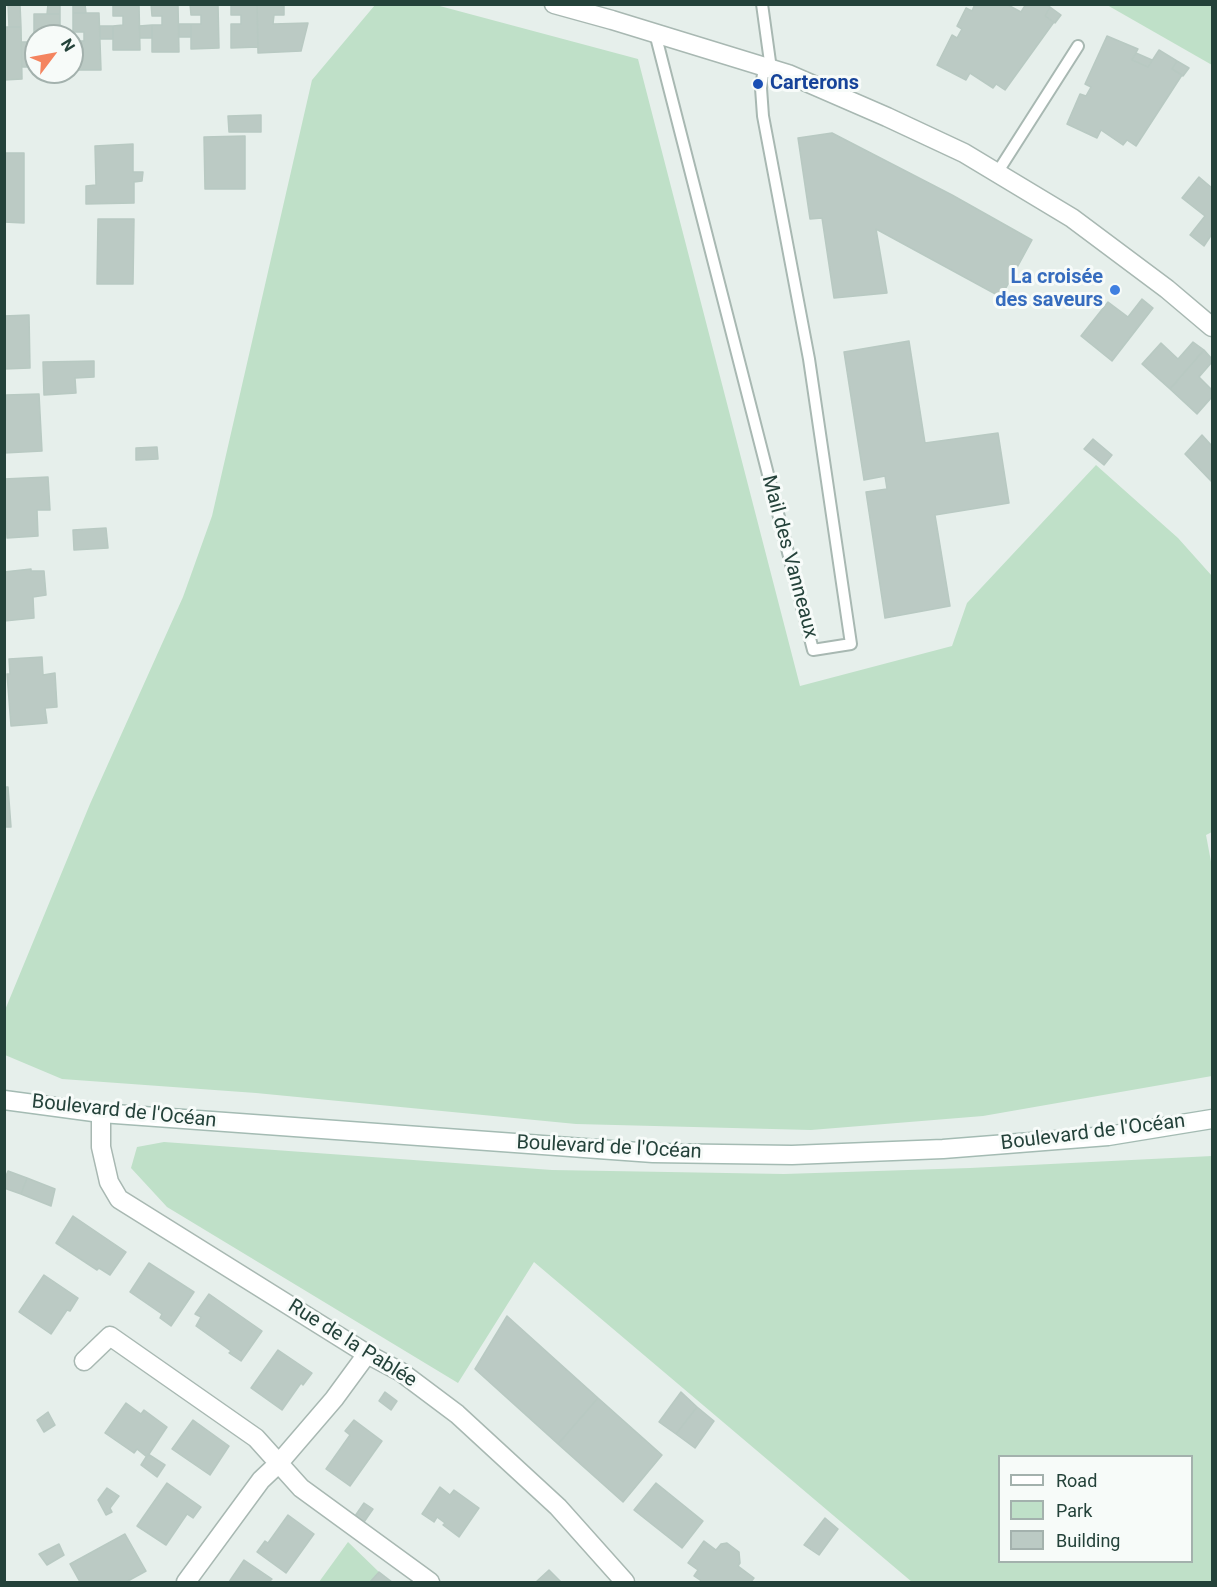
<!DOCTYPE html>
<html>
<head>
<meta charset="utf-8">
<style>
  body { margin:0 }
  #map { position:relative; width:1217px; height:1587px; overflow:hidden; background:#e6efeb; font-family:Roboto,sans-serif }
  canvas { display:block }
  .frame { position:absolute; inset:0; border:6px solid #24423a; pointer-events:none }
  .legend { position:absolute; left:998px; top:1455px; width:195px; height:108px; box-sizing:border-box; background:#f7fbf9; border:2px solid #a3b1ad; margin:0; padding:8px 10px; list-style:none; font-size:18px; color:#24423a }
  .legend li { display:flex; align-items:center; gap:12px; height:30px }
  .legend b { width:30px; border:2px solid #a3b1ad }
  .north { position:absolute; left:24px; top:24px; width:60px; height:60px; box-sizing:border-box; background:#f7fbf9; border:2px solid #a3b1ad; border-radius:50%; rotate:58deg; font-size:16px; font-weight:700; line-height:24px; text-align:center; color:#24423a }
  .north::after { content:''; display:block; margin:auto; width:21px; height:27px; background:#f4845f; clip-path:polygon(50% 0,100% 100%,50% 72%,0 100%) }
</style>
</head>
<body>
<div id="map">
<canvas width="1217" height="1587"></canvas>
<div class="frame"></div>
<ul class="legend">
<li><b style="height:8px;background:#fff"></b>Road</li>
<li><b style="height:16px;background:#bfe0c8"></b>Park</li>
<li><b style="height:16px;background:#bbcac4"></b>Building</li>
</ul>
<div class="north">N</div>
</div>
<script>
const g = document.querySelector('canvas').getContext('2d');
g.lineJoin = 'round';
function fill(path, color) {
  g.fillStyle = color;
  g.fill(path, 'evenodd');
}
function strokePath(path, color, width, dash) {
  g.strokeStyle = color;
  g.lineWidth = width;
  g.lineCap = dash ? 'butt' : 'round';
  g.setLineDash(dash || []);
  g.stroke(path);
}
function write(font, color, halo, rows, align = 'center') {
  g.font = font + ' Roboto,sans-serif';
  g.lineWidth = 6;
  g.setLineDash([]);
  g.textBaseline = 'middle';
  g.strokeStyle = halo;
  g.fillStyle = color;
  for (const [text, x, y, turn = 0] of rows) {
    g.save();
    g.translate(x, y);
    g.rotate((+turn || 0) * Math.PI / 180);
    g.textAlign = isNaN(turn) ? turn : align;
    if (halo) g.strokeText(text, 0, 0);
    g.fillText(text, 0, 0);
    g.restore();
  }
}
fill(new Path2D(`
  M375,5H436L638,59L800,686L952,646L967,603L1096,465L1178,538L1212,576V832L1206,835L1212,867V1076L983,1116L811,1130L576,1124L256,1093L62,1079L5,1055V1010L90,804L183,597L212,516L312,80Z
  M1107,5H1212V65Z
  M164,1142L552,1170L784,1174L970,1168L1212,1156V1582H912L534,1262L458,1383L167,1207L131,1168L137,1147ZM1192,1456V1562H1000V1456Z
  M348,1542L379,1572L370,1582H319Z`), '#bfe0c8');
const building = new Path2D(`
  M8,4H20L21,27H9Z
  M48,4H60V14H47Z
  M73,4H85L86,13H73Z
  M113,4H139L140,50H113V26L123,25V16H113Z
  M151,4H178L179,52H152V25H162V16H152Z
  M190,4H218L219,48L191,49V24H201V15H191Z
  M231,4H257L258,47L231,48V24H241V15H231Z
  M257,4H284V15H274L273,24L308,23L301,51L258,53Z
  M975,4H1006L1021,12L1026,4H1046L1050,7L1045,16L1054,22L1005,90L996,84L993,88L970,73L966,80L937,65L952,35L957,38L962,29L957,26L966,8L972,11Z
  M1050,7L1061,15L1055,23L1045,16Z
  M73,13H99L101,70H74L73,41H84V32H73Z
  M34,14H60V36H44V32H34Z
  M179,24H191V37H179Z
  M152,25V38H140L139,26Z
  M100,26H113V39H100Z
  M4,27H21L22,79L4,80Z
  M1107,36L1138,49L1132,60L1148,67L1159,50L1177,61L1172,69L1182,75L1136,146L1127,140L1123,145L1101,130L1097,138L1067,124L1080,94L1086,96L1091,87L1085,84Z
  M21,42H34L35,67H22Z
  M1136,53L1152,60L1148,67L1132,60Z
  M1177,61L1189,68L1183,76L1172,69Z
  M261,115V132H229L228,116Z
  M832,133L952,195L1032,240L1001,297L876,229L887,293L834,298L822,218L810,219L798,138Z
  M245,136V189H205L204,137Z
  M133,144V172H143L142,181L134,182V203L86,204V186L96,185L95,146Z
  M4,153H24V223L4,222Z
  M1199,177L1212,188V234L1204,246L1190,235L1205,216L1182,198Z
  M98,219H134L133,284H97Z
  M1142,299L1153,308L1112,361L1081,336L1108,302L1128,317Z
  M29,315L30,368L4,369V316Z
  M909,341L925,443L998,433L1009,503L935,515L950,606L885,618L866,492L887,489L885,476L864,480L844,352Z
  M1193,342L1204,350L1170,389L1142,364L1161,343L1178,359Z
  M1204,350L1212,359V362L1199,377L1212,390V397L1197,414L1170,389Z
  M94,361V377L75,378L76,393L44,395L43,362Z
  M39,394L42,451L4,453V420H6V395Z
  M1202,435L1212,446V482L1185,454Z
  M1093,439L1112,455L1104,465L1084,449Z
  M157,447L158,459L136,460V448Z
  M48,477L50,510H37L38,536L7,538L4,479Z
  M106,528L108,548L74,550L73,530Z
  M31,569V571H44L46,595L33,597L34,618L4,621V572Z
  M42,657L43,675L55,673L57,707L45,708L47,723L11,726L7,674H10L9,659Z
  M4,787H8L11,827H4Z
  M8,1171L27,1178L21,1194L4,1188V1181Z
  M27,1178L55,1189L51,1206L21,1194Z
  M73,1216L126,1252L110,1275L99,1268L97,1270L56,1243Z
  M149,1263L194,1292L171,1326L160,1318L162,1314L130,1292Z
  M44,1275L78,1298L70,1311L67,1310L51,1334L19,1312Z
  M209,1294L262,1331L241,1361L229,1353L231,1351L196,1326L201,1317L195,1314Z
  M507,1316L598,1398L558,1444L475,1369Z
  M278,1350L312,1373L303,1385L301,1383L282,1410L251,1388Z
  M385,1392L397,1401L391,1410L379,1401Z
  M681,1392L697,1407L676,1434L659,1422Z
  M598,1398L662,1455L623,1502L558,1444Z
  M126,1403L141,1414L144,1410L167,1427L147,1457L137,1449L134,1453L105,1433Z
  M697,1407L714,1421L695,1448L676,1434Z
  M48,1412L55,1425L44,1432L37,1420Z
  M193,1420L229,1446L210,1475L172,1449Z
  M354,1420L382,1441L350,1486L326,1469L350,1435L345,1431Z
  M148,1454L165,1465L157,1477L141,1465Z
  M167,1483L201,1507L193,1518L187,1514L166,1545L137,1526Z
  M656,1483L703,1521L682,1548L634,1510Z
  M440,1487L450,1495L454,1490L479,1508L459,1537L443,1525L445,1523L437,1517L434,1522L422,1514Z
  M107,1488L119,1496L110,1508L112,1512L106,1515L98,1500Z
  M364,1503L373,1509L364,1522L355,1516Z
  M288,1515L314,1534L286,1573L257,1552L265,1541L268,1543Z
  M825,1518L838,1529L819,1555L804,1545Z
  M125,1534L146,1571L126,1582H121L120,1581L117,1582H80L70,1564Z
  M704,1541L716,1550L721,1544L727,1543L739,1552L740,1563L738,1566L754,1578L751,1582H703L694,1576L698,1570L688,1563Z
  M59,1544L64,1555L47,1565L39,1554Z
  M244,1560L272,1579L269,1582H229Z
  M549,1570L561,1582H536Z
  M379,1572L392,1582H370Z`);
fill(building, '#bbcac4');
strokePath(building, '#b8c9c2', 1.5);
const lane = new Path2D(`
  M762,4L771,69
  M655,33L813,650L851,644L809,359L763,116L761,88L764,67
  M997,173L1078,46`);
const street = new Path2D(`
  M554,4L612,20L788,74L887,117L964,153L1072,218L1167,289L1212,327
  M101,1113V1147L109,1182L119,1199L367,1354L401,1372L457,1414L558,1507L625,1582
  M84,1361L110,1336L256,1438L301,1488L430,1582
  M186,1582L261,1480L279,1463L334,1399L367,1354`);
const secondary = new Path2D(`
  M4,1100L101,1113L653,1153L792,1155L943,1149L1108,1136L1212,1119`);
strokePath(lane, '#a8b8b2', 14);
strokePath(street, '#a8b8b2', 21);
strokePath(secondary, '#a4bbb3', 21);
strokePath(lane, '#fff', 10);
strokePath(street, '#fff', 18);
strokePath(secondary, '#fff', 18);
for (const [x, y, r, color] of [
  [758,84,6,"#1a4fb4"],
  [1115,290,6,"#3f7fe0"]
]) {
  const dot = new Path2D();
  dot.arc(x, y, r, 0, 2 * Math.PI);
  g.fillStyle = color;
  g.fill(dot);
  strokePath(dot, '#f7fbf9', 2);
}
write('bold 20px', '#164399', '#f7fbf9', [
  ["Carterons",770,84]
], 'left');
write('bold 20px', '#366cbe', '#f7fbf9', [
  ["La croisée",1103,278],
  ["des saveurs",1103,301]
], 'right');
write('20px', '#24423a', '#f7fbf9', [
  ["Mail des Vanneaux",789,557,75],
  ["Boulevard de l'Océan",124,1112,6],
  ["Boulevard de l'Océan",1093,1133,-7],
  ["Boulevard de l'Océan",609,1148,3],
  ["Rue de la Pablée",352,1344,32]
]);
</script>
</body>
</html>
